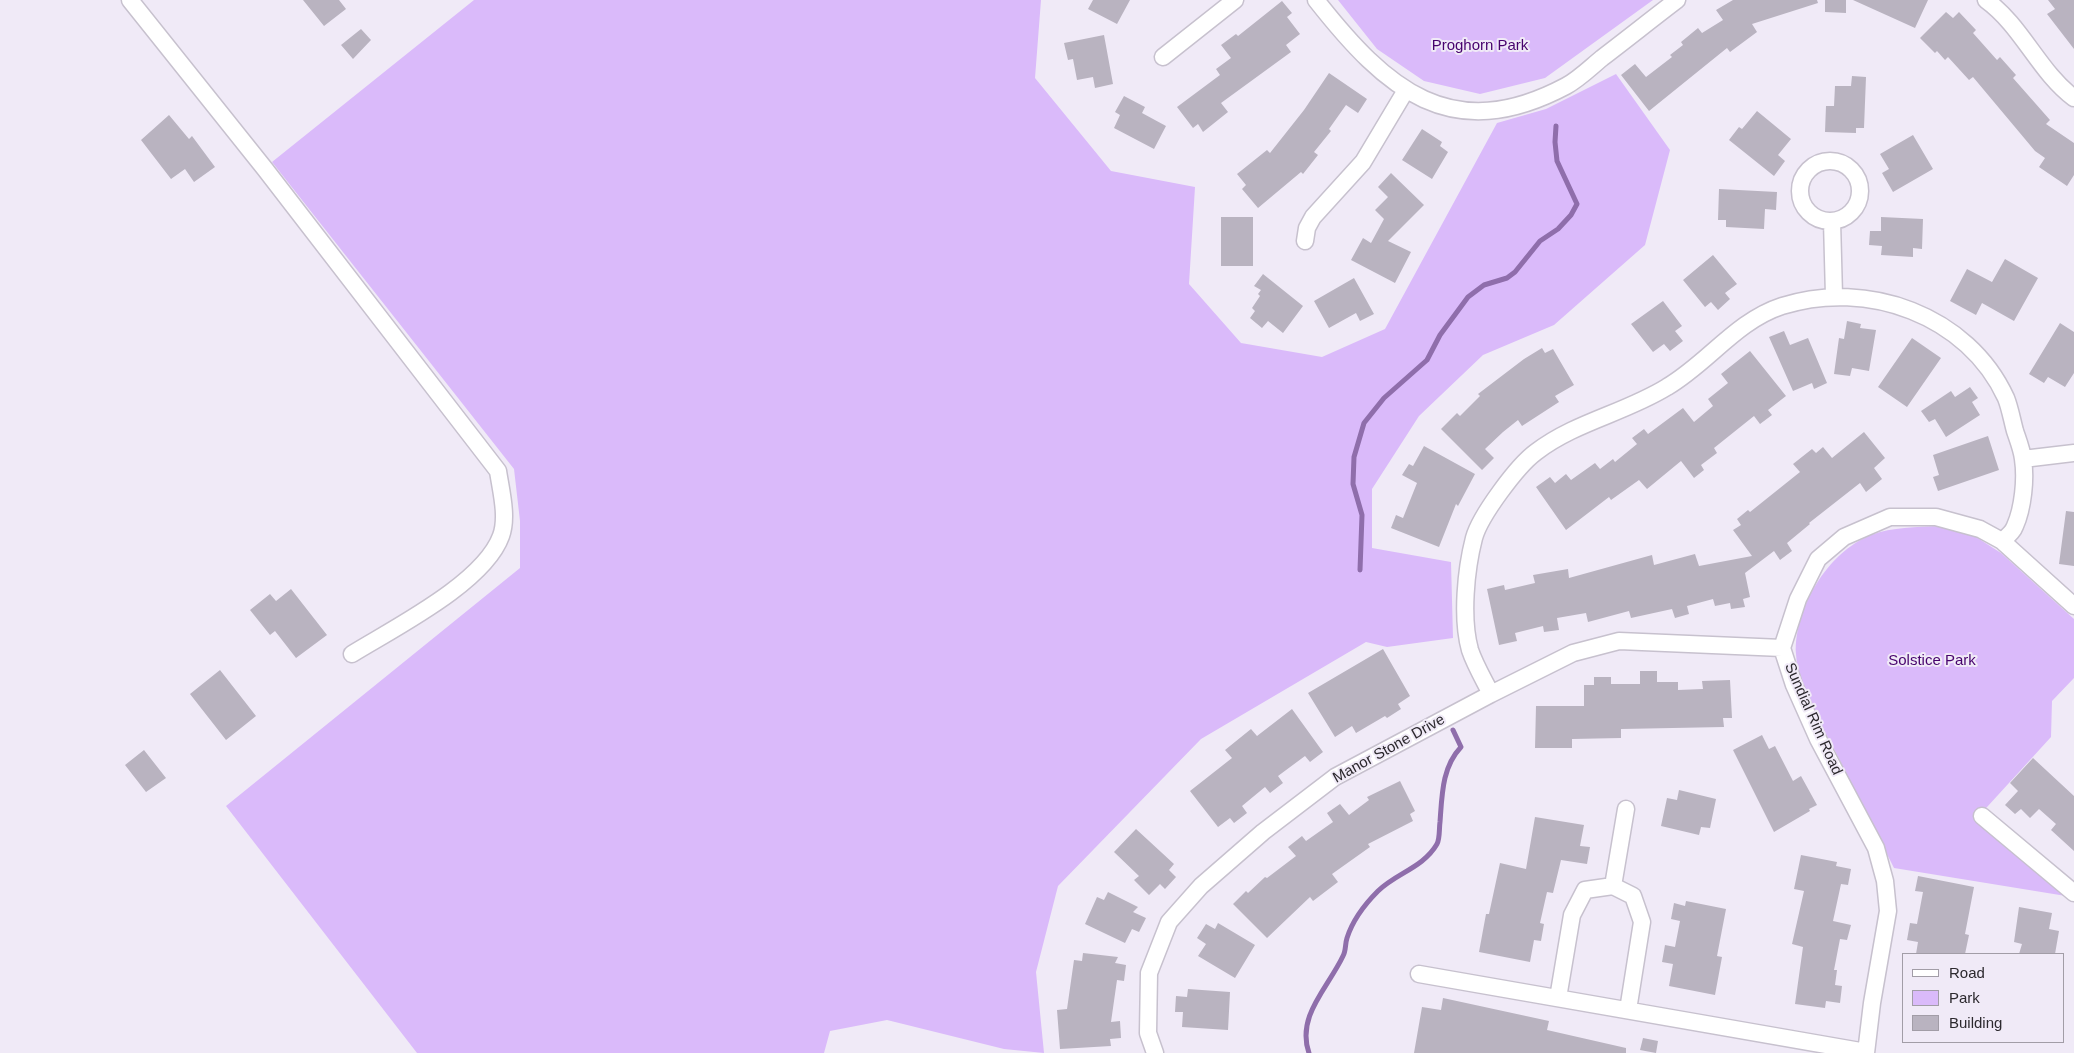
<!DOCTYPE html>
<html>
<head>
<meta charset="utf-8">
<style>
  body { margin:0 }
  #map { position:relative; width:2074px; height:1053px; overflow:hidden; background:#f0eaf7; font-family:Helvetica,sans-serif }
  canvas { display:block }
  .legend { position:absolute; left:1902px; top:953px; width:162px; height:90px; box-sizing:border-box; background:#f0eaf7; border:1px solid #a29da7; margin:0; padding:6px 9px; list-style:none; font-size:15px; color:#2c292e }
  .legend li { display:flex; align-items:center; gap:10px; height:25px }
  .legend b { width:25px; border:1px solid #a29da7 }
</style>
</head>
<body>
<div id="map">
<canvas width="2074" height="1053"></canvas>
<ul class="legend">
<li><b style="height:6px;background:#fff"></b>Road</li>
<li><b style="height:14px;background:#dabafa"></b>Park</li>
<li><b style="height:14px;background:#b9b3c0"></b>Building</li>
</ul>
</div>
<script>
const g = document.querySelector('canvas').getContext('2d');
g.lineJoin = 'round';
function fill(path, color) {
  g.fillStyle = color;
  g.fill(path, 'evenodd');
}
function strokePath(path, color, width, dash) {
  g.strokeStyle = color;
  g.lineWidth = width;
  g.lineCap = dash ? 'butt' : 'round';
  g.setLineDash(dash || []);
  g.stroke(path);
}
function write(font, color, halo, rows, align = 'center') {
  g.font = font + ' Helvetica,sans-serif';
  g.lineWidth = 4;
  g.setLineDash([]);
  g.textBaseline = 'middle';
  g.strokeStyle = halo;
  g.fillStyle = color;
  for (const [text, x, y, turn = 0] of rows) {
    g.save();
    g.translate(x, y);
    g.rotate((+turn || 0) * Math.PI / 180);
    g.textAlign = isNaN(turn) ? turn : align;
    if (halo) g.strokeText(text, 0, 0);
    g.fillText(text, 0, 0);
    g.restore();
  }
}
fill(new Path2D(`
  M474,0H1041L1035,78L1111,171L1195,187L1189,284L1241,343L1322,357L1385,329L1497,123L1546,109L1616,74L1670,150L1645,245L1554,325L1483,355L1419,416L1372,489V548L1451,562L1453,638L1387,647L1366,642L1201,739L1058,886L1036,972L1044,1053L1004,1049L887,1020L830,1031L824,1053H417L226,806L520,568V521L514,469L272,162Z
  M1338,0H1653L1545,78L1480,94L1424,81L1377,49Z
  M1939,526L1976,537L2001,553L2074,619V678L2052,701L2051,737L1977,818L2072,897L1894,868C1874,828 1854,789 1834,749C1819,720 1798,688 1796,654C1794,608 1828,552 1871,535C1893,527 1916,527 1939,526Z`), '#dabafa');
strokePath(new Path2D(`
  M1360,570L1362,515L1353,484L1354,457L1364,423L1384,398L1427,360L1440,335L1468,297L1484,285L1507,278L1515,272L1540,241L1558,229L1571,215L1577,204L1557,161L1555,142L1556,126
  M1309,1053C1296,1016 1328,988 1343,956C1346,951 1345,944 1347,938C1353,919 1364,905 1378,891C1396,873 1423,868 1437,844C1440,838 1439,829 1440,822C1442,795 1442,767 1461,747L1453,730`), '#8f6eab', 5);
fill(new Path2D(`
  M303,0H339L346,9L324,26Z
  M1093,0H1130L1117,24L1088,9Z
  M1733,0H1817L1818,3L1752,24L1757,32L1730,52L1727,48L1649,111L1621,75L1635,64L1646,77L1672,57L1670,55L1683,45L1681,42L1698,28L1702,33L1723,20L1716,10Z
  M1825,0H1846V13L1825,12Z
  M1853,0H1928L1915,28Z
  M2048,0H2074V49L2047,14L2055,9Z
  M1282,1L1292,13L1287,17L1300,34L1286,45L1291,52L1221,103L1228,112L1203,132L1198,124L1193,128L1177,107L1220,75L1216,69L1231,58L1221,45L1236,34L1238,36Z
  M1946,12L1953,18L1959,12L1976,30L1973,33L1997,60L2000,57L2016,75L2013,78L2050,120L2046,124L2074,143V175L2067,186L2039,167L2045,158L2035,151L1973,77L1969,80L1948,57L1945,60L1937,51L1935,53L1920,38Z
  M361,29L371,40L353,59L341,45Z
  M1104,35L1113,84L1095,88L1093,77L1077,80L1073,59L1068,60L1064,43Z
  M1329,73L1367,99L1358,113L1346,105L1329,129L1331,131L1314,152L1318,155L1303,174L1301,172L1258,208L1242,189L1246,185L1237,174L1267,150L1270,153L1304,110Z
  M1852,76L1866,77L1864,128H1856V133L1825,132L1826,106H1834L1835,86H1851Z
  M1124,96L1145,107L1142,113L1166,126L1154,149L1114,128L1120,115L1115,112Z
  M1757,111L1791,139L1778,155L1785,161L1774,176L1729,140L1739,127L1742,129Z
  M169,115L189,139L192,136L215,167L194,182L185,169L171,179L141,140Z
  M1422,129L1442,142L1440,146L1448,152L1432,179L1402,160Z
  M1913,135L1933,169L1893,192L1882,173L1889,169L1880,154Z
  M1391,173L1424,205L1388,241L1411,252L1395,283L1351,260L1363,238L1371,243L1384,219L1375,210L1388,197L1378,187Z
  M1719,189L1777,192L1776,210L1765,209L1764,229L1726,227V220H1718Z
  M1221,217H1253V266H1221Z
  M1881,217L1923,219L1922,249L1913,248V257L1881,255L1882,246L1869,245L1870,231H1881Z
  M1713,255L1737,284L1725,293L1730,299L1718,310L1711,302L1705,307L1683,280Z
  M2005,259L2038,278L2014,321L1982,303L1976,315L1950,301L1967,269L1992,282Z
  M1263,274L1303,306L1283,333L1268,321L1262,328L1250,318L1255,311L1252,308L1260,296L1258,294L1261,290L1254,286Z
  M1354,278L1374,314L1360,321L1356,313L1329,328L1314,301Z
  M1663,301L1682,326L1675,331L1683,341L1670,351L1664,344L1653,352L1631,324Z
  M1847,321L1861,324L1860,328L1876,330L1869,371L1852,368L1850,376L1834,374L1839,338L1844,339Z
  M2060,323L2074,332V373L2065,387L2048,377L2044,383L2029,374Z
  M1784,331L1790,345L1808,338L1827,383L1814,389L1812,383L1793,391L1769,337Z
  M1912,338L1941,358L1907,407L1878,387Z
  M1542,348L1545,353L1553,349L1574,385L1555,396L1559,402L1522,426L1518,420L1503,432L1485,449L1494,458L1482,470L1441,429L1457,413L1460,416L1480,396L1478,394L1524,359Z
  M1750,351L1786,396L1768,410L1772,415L1760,424L1754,416L1714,448L1717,453L1701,465L1704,470L1694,478L1681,461L1647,489L1639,480L1611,500L1609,497L1566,530L1536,487L1550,477L1555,483L1566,474L1571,480L1595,463L1600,469L1613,459L1615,462L1637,444L1632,438L1644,429L1648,434L1683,408L1694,422L1713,406L1708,399L1728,383L1721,374Z
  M1970,387L1978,398L1972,402L1980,415L1946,437L1935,419L1929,422L1921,411L1951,391L1955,397Z
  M1864,432L1885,458L1874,468L1882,479L1866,492L1860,483L1809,523L1810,524L1787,543L1792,551L1780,560L1774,551L1745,573L1750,597L1743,599L1745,607L1731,609L1730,603L1715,606L1713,599L1687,606L1689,614L1675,618L1672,609L1631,618L1629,611L1588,622L1586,613L1557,618L1559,630L1544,632L1543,626L1515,633L1517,641L1499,645L1487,589L1504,585L1505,590L1535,583L1533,575L1568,569L1569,578L1652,555L1654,565L1695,554L1699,566L1752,556L1733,530L1741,525L1737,519L1748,510L1750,512L1800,472L1793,464L1812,449L1816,453L1823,447L1832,458Z
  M1988,436L1999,470L1938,491L1933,477L1939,475L1933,455Z
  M1424,446L1475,474L1458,506L1456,504L1439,547L1391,528L1396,515L1403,518L1417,483L1402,475L1409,464L1413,466Z
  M2066,511L2074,512V566L2059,564Z
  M291,589L327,635L296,658L275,631L270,635L250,610L270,594L276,601Z
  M1383,649L1410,696L1398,704L1401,709L1387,718L1385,716L1356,733L1352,726L1335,737L1308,693Z
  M220,670L256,716L226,740L190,694Z
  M1640,671H1657V682H1678V690L1703,689L1702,681L1730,680L1732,718H1723L1724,727L1621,729V738L1572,739V748H1535L1536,706H1584V685H1594V677H1611V684H1640Z
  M1292,709L1323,752L1310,762L1305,756L1278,776L1283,783L1270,793L1265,787L1242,806L1247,813L1234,823L1230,818L1218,827L1190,791L1232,758L1225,750L1251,729L1257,736Z
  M1762,735L1769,749L1775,746L1793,781L1801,776L1817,805L1809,809L1810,811L1774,832L1733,750Z
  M144,750L166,778L146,792L125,765Z
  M2033,758L2074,796V851L2051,830L2056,824L2039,809L2030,818L2021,809L2015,814L2005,805L2018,791L2010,783Z
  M1400,781L1415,811L1410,814L1413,821L1368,844L1370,847L1332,874L1338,882L1313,901L1310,897L1267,938L1233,904L1246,891L1248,893L1265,877L1267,878L1296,856L1288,847L1302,836L1306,841L1333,822L1327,813L1340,804L1349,815L1369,800L1367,797Z
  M1679,790L1716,799L1710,828L1701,827L1699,835L1661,826L1667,798L1677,800Z
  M1535,817L1584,825L1580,846L1590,847L1587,864L1561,860L1553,893L1547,892L1540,923L1544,924L1541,941L1534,940L1530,962L1479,952L1486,914H1489L1500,863L1526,869Z
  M1136,829L1174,864L1169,870L1176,877L1165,889L1160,884L1149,895L1134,880L1139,876L1114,852Z
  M1801,855L1837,862L1836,866L1851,869L1848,885L1841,884L1833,921L1851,925L1847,940L1840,939L1834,970H1837L1835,985L1842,986L1840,1003L1826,1001L1825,1008L1795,1004L1803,947L1792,944L1804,891L1794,889Z
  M1918,876L1974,887L1965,934L1969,935L1965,954H1916L1918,942L1907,940L1910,923L1917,924L1923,892L1915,891Z
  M1108,892L1138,907L1133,912L1146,918L1139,932L1132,929L1125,943L1085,924L1097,897L1104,900Z
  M1686,901L1726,909L1717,956L1722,957L1715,995L1669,986L1673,964L1662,962L1665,945L1675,947L1680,921L1671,919L1674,903L1685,906Z
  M2019,907L2052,913L2049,929L2059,931L2055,954H2019L2022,944L2014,942Z
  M1218,923L1255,945L1235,978L1198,956L1206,944L1197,938L1206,924L1215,929Z
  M1083,953L1118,957L1115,963L1126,965L1124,981L1117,980L1111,1022L1120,1021L1121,1038L1110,1039L1111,1046L1060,1049L1057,1010L1067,1009L1074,960L1082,961Z
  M1188,989L1230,992L1228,1030L1182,1027L1183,1012H1175L1176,996L1187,997Z
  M1443,998L1549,1021L1547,1030L1626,1048V1053H1414L1422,1007L1441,1010Z
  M1643,1038L1658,1041L1656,1053L1640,1050Z`), '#b9b3c0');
const minor = new Path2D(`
  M130,0L265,169L498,471C501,491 508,517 501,536C484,583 394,628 352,654
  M1316,0C1386,89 1451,147 1566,86C1579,79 1591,67 1602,58C1627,39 1652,19 1677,0
  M1986,0C2022,26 2039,72 2074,98
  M1163,57L1235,0
  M1800 191a30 30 0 1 1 60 0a30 30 0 1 1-60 0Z
  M1832,221L1834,296
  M1305,241L1307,228L1313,217L1363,162L1406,90
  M2023,459L2074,453
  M1491,694C1484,680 1475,665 1470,650C1461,618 1466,569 1474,538C1480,516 1517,466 1536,452C1575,422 1625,413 1667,387C1708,363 1736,321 1782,306C1867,279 1968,315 2006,398C2010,408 2012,420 2015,431C2018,440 2022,450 2023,459C2026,479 2023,508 2015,526C2013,532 2007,537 2002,541
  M1982,816L2074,893
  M1613,886L1626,809
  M1419,974L1866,1052
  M1558,998L1572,915L1585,890L1613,886L1633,896L1642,922L1628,1010
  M1155,1053L1148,1033L1149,973L1169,922L1201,886L1263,832L1335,777L1491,694L1573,653L1619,641L1782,648
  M1866,1053L1872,1003L1888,911L1885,881L1876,848L1818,739L1794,685L1782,648L1798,599L1818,559L1844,537L1890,517H1936L1980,529L2002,541L2074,606`);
strokePath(minor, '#c7c1ce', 19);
strokePath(minor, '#fff', 16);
write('15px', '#47036d', '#f0eaf7', [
  ["Proghorn Park",1480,46],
  ["Solstice Park",1932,661]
]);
write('15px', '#2c292e', '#f0eaf7', [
  ["Sundial Rim Road",1813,719,66],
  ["Manor Stone Drive",1389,749,-29]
]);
</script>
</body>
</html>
